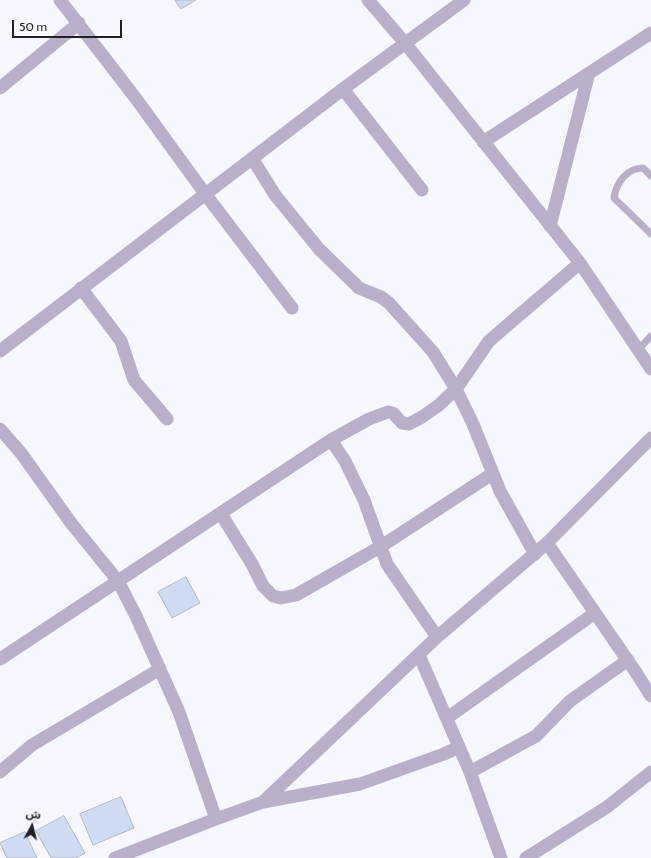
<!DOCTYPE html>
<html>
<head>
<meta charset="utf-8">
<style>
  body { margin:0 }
  #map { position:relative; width:651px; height:858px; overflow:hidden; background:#f7f7ff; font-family:Cabin,"Noto Sans Arabic",sans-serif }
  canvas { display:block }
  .north { position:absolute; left:12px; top:806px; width:40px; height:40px; -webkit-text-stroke:3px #f7f7ff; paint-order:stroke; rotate:7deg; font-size:11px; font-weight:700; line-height:16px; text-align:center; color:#1f2024 }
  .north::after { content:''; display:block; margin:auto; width:14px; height:18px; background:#1f2024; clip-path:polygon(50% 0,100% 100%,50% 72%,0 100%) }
  .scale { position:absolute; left:12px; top:20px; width:110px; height:18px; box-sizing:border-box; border:2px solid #1f2024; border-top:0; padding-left:5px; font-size:12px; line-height:14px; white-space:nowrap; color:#1f2024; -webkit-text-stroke:3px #f7f7ff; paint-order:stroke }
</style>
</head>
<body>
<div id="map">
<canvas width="651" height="858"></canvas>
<div class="north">ش</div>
<div class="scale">50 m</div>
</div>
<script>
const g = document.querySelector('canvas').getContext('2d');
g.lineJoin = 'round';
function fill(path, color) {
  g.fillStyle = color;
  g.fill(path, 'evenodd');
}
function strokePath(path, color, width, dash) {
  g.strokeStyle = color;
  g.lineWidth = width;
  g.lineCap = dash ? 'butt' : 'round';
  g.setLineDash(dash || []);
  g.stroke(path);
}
const building = new Path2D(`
  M175,0H196L181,9Z
  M186,577L200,603L172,618L158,592Z
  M121,797L134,828L93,845L80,814Z
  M64,816L85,853L76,858H51L36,831Z
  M25,832L37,858H7L0,843Z`);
fill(building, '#cfdbf3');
strokePath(building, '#b4b9c4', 1);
strokePath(new Path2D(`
  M651,176L643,168C627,168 616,183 614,198L651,234
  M638,350L651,336`), '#b9afcb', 7);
strokePath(new Path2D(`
  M60,0L137,100L206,195L292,308
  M368,0L405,43L580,263L651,369
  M0,88L79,23
  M343,89L422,190
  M483,142L651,33
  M252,158L275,195L319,249L359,288L381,297L389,303L433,352L456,389L473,424L500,491L535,554
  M550,226L589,73
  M81,288L121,341L134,380L167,419
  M0,351L343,89L464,0
  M0,429L21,453L71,523L118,581L0,659
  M331,440L345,461L364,500L387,564L437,637
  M221,514L252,564L263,586L273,596L281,598L296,595L380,547L492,474
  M547,543L635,671L651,696
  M419,655L470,772L501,858
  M447,718L595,613
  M0,772L32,745L160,669
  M470,772L536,736L570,701L628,660
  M263,802L360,784L444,754L459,747
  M216,819L263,802L437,637L547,543L651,438
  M115,858L216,819L179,712L136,616L118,581L331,440L369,419L388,412L393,413L402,423L409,424L422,417L439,405L456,389L489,341L580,263
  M526,858L607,807L651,772`), '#b9afcb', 13);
</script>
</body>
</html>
